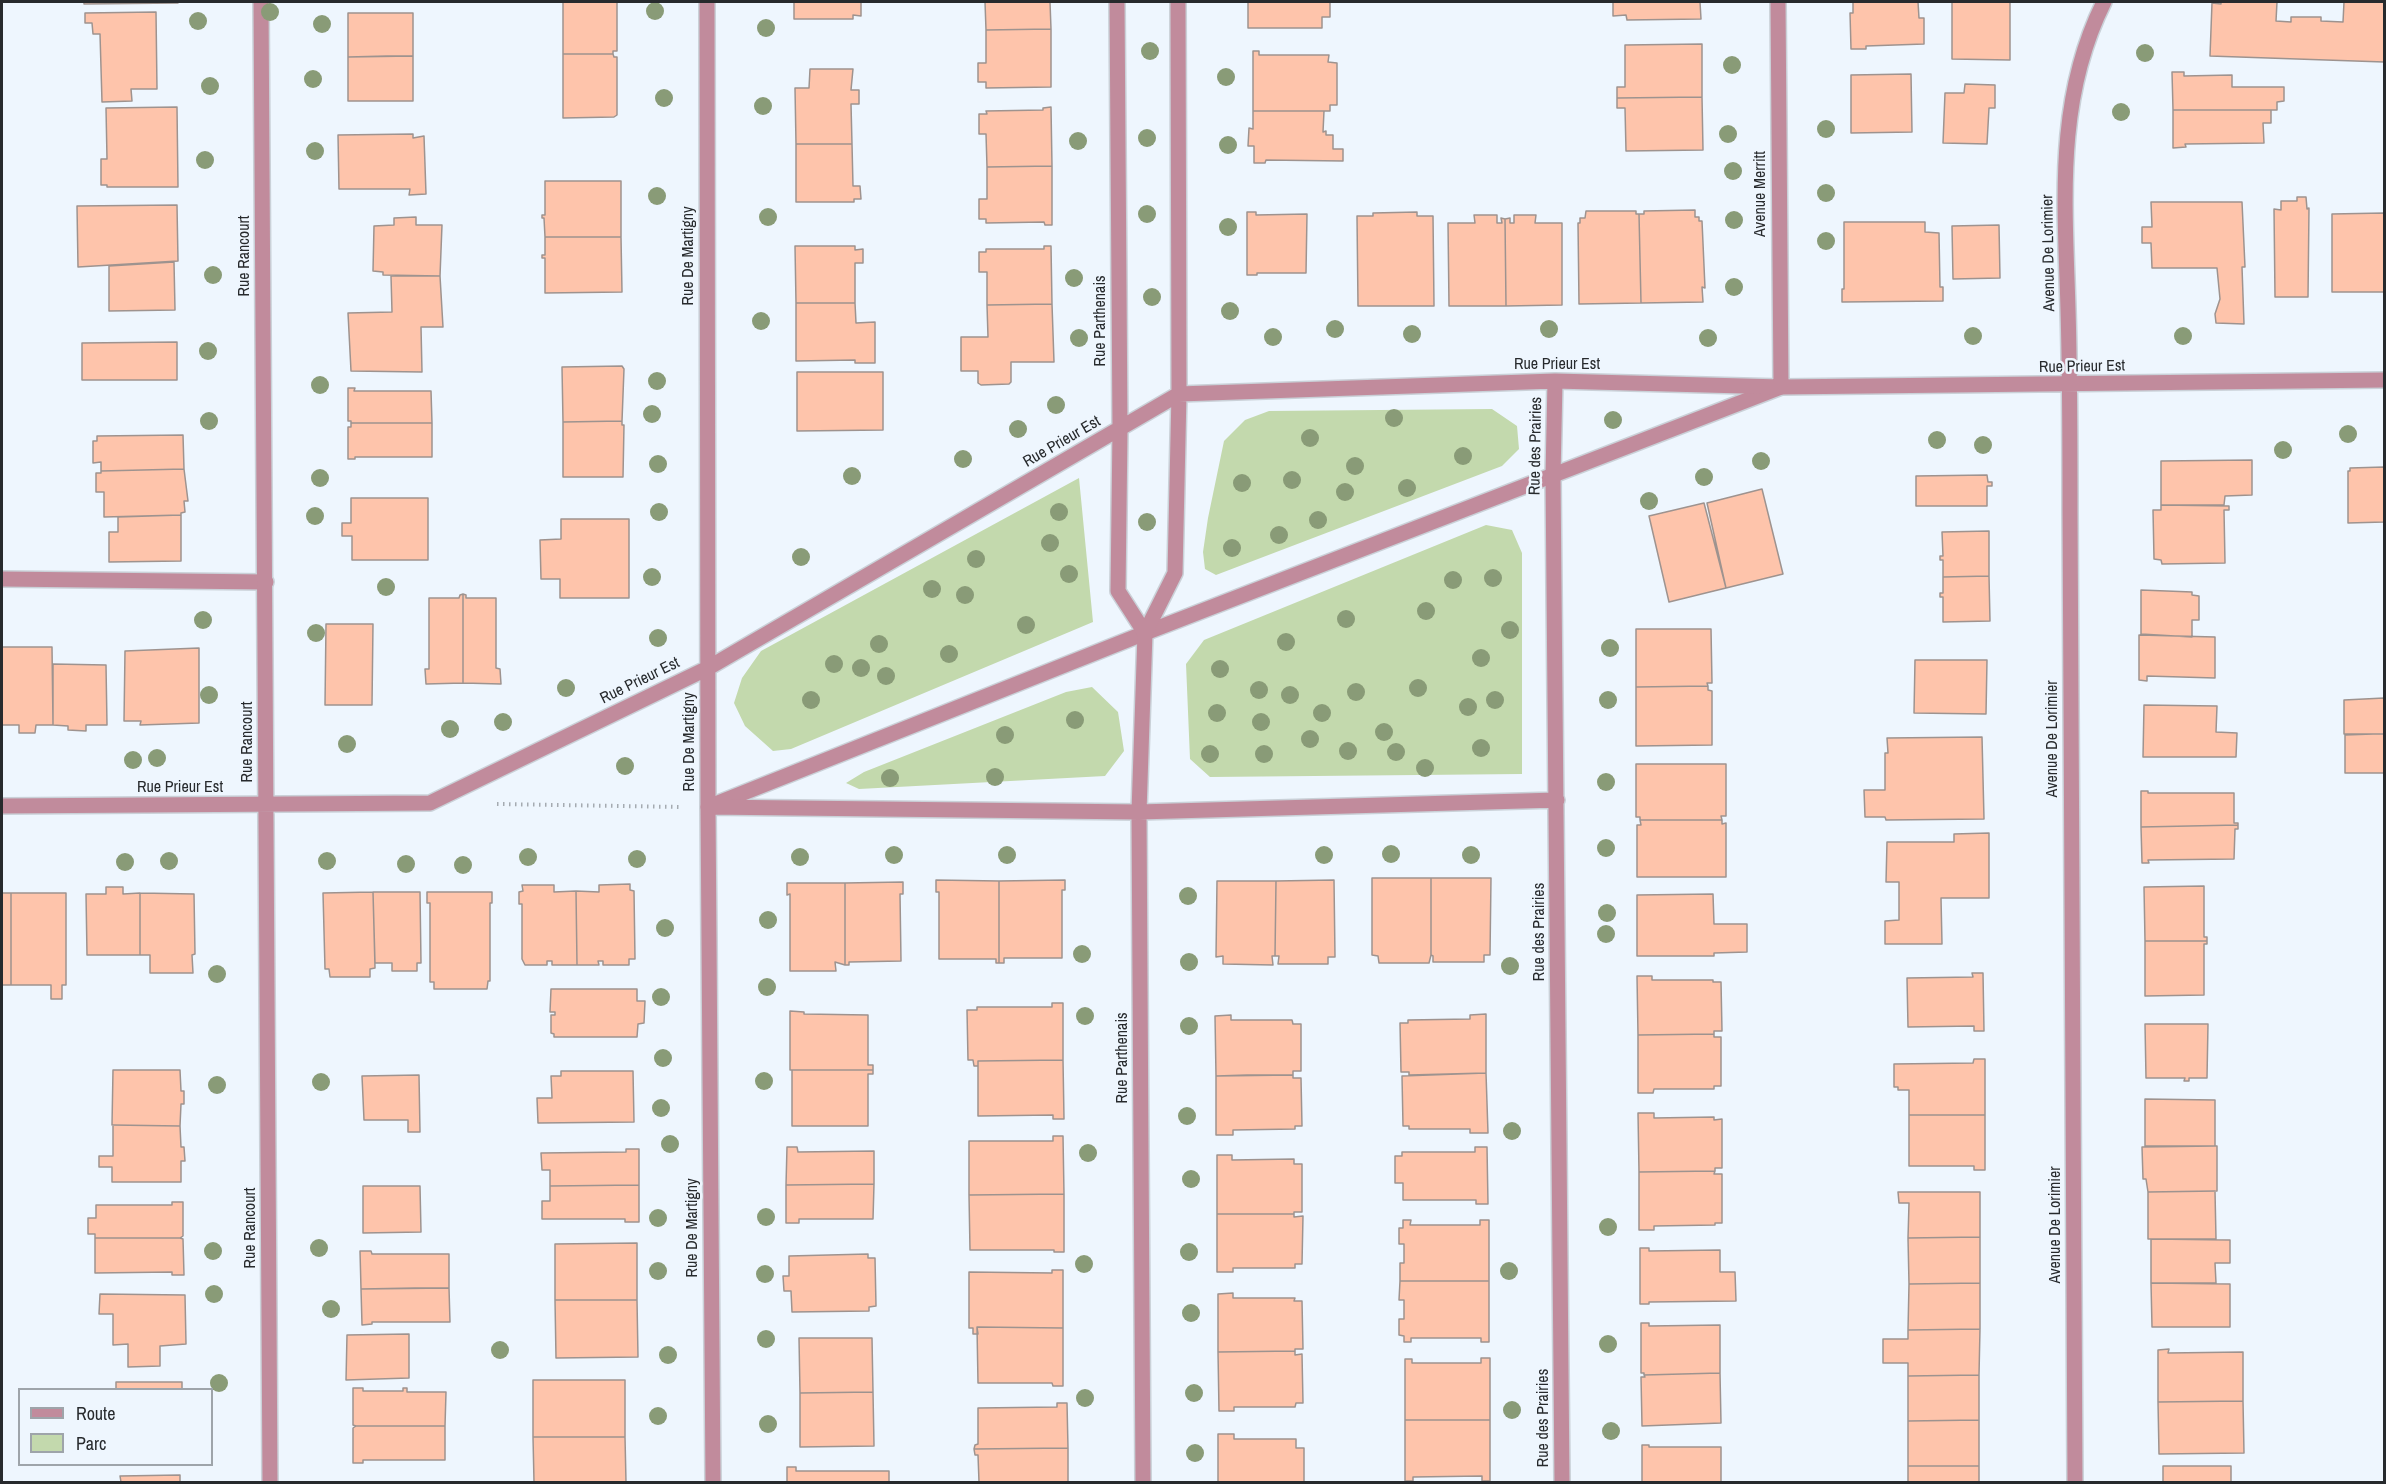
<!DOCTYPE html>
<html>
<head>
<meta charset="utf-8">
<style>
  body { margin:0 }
  #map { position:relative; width:2386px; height:1484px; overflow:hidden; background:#eef6fe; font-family:"Archivo Narrow",sans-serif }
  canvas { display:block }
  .frame { position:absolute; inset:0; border:3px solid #272a2d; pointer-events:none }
  .legend { position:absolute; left:18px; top:1388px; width:195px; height:78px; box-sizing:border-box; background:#eef6fe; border:2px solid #9ea4aa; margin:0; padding:8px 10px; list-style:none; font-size:18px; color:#272a2d }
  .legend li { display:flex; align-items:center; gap:12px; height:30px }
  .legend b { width:30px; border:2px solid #9ea4aa }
</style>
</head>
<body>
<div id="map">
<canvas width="2386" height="1484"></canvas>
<div class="frame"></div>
<ul class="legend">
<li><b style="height:8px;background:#c18b9c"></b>Route</li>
<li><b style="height:16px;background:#c3d9ad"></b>Parc</li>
</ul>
</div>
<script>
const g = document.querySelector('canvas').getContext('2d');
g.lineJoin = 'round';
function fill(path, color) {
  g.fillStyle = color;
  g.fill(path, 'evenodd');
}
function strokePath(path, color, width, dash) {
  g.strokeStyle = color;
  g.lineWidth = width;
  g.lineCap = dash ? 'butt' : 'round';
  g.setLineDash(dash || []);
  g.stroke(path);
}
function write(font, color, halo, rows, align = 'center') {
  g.font = font + ' "Archivo Narrow",sans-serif';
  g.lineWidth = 5;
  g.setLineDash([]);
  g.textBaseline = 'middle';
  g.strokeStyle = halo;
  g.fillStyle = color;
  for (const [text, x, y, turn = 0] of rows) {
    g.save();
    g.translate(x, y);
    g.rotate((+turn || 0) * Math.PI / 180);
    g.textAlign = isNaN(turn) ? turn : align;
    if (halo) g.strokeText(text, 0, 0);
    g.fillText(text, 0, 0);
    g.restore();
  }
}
fill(new Path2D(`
  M1492,409L1517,426L1519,449L1502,466L1216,575L1205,569L1203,552L1208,518L1224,441L1245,420L1269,411Z
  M1079,478L1093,622L791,749L773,751L745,726L734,703L742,678L761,651Z
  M1486,525L1512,530L1522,553V774L1210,777L1190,759L1186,664L1204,640Z
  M1092,687L1118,712L1124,751L1105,776L859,789L846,783L864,772L1066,692Z`), '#c3d9ad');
const building = new Path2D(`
  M84,2H178V3L84,4Z
  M563,2H617V51H613V54H563Z
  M794,2H861V16L853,15V19H794Z
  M985,2H1050L1051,29L986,30Z
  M1248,2H1330V17H1322V28H1248Z
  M1613,2H1700L1701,19L1627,20L1626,15L1613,16Z
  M1853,2H1918L1919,18H1924V44L1866,46V49H1851L1850,13H1853Z
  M1952,2H2010V60L1952,59Z
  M2221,2H2277L2276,21L2291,22V17H2321V21L2343,22L2344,2H2384V62L2210,56L2212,3L2221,4Z
  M156,12L157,89H131L132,101L102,102L100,34H93L92,23H85V13Z
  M348,13H413V56L348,57Z
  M1051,29V87L986,88V82H978V63H986V30Z
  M1702,44V97L1617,98V87H1625V45Z
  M1253,51H1259V55H1329L1328,62L1337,63V105H1330V111H1253Z
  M563,54H613L614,57H617V115L614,117L563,118Z
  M387,56H413V101H348V57Z
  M810,69H853L851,90H859V104H851L852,144H796L795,88H809Z
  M2172,72H2184V76L2232,75V87H2284V101L2277,102V110H2173Z
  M1911,74L1912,132L1851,133V75Z
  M1965,84L1995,85V108H1989L1987,144L1943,143L1945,93H1964Z
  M1702,97L1703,150L1626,151L1625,108H1617V98Z
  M177,107L178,187H107V185H101V159H107L106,108Z
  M1051,107L1052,166L987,167L986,134H979V114H987L986,111L1043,110V108Z
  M2173,110H2271V123H2263L2264,143L2185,144L2186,147L2173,148Z
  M1253,111H1324L1323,132L1326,131V135H1333V149H1343V161L1266,160L1265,163H1254V146H1248L1249,128L1253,129Z
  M413,134V138L424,136L426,194L409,195L410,189H339L338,135Z
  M796,144H852L853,186H860L861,199H854V202H796Z
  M1052,166V225H1045L1044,222L986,223V219H979V199H987V167Z
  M545,181H621V237H545L544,218H542V215H545Z
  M2297,197H2306L2307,209L2309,208L2308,297H2275L2274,209L2281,210V201H2297Z
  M2151,202H2242L2245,267H2242L2244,324L2216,323L2215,314L2220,299L2217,268H2152L2151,243H2142V227H2152Z
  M177,205L178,261L78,267L77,206Z
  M1695,210V217H1699V221H1702L1705,288L1702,287L1703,302L1641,303L1639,214H1644V211Z
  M1586,211H1636V214H1639L1641,303L1579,304L1578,223H1580V218H1585Z
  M1247,212H1256V215L1307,214L1306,273H1257V275H1247Z
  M1417,212V216H1433L1434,306H1358L1357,216H1373V213Z
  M2384,213V292H2332V214Z
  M1474,215H1497V223H1502L1501,218L1505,219L1506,306H1449L1448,223H1475Z
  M1514,215H1536L1535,223H1562V305L1506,306L1505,219L1510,218V223H1514Z
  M416,217V225H442L440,276L383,275V272L373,271L374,226L394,225V218Z
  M1844,222H1925V232L1939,233L1940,287H1943V301L1842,302V289H1844Z
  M1999,225L2000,278L1953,279L1952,226Z
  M545,237H621L622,292L545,293V258H542V255H545Z
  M795,246H855V250L863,249V263H855V303H796Z
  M1044,246H1051L1052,304L987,305V272H979V252H986V249H1044Z
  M174,262L175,310L109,311V266Z
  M391,276H440L443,327H421L422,372L351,371L348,313L392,312Z
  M796,303H855L856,323L875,322V363H855V360L796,361Z
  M1052,304L1054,362H1011V382L1009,384L981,385L978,383V371H961V337H988L987,305Z
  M177,342V380H82V343Z
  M622,366L624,369L622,421L563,422L562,367Z
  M797,372H883V430L797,431Z
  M348,388H355L354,391H431L432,423H351V421H348Z
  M622,421V425H624L623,477H563V422Z
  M351,423H432V457H355V459H348V427H351Z
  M183,435L184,469L101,471V462L93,463V441H97V436Z
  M2252,460V495L2225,496L2224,505H2161V461Z
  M2384,467V522L2348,523V471H2350V468Z
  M184,469L188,501H184L185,512L181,513V515L104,517V492H96V473H101V471Z
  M1987,475L1988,482H1992V486H1987V506H1916V476Z
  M1762,489L1783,574L1726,588L1707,503Z
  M351,498H428V560H352V536H342V523H351Z
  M1704,503L1726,588L1669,602L1649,516Z
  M2161,505L2229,506V510H2224L2225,563L2162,564L2161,560L2154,559L2153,510H2161Z
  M181,515V561L109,562V532H118V517Z
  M561,519H629V598H560V579H541L540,540L561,539Z
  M1989,531V576L1943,577V560H1940V556H1943L1942,532Z
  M1989,576L1990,621L1943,622V597H1940V593H1943V577Z
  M2141,590L2192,592V595L2199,596V620H2192V637L2141,634Z
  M463,594L466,595V598H496V668L500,669L501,684L463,683Z
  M463,594V683L426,684L425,669H429V598H459L460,595Z
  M326,624H373L372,705H325Z
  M1636,629H1711L1712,683H1707L1708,686L1636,687Z
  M2139,635L2215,637V678L2147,676V681L2139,680Z
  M2,647H52L53,725H36L35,733H19V725H2Z
  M199,648V723L140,725L141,721H124L125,651Z
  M1915,660H1987L1986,714L1914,713Z
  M53,664L106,665L107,725H86V731L68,730V726L53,725Z
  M1708,686V690L1712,691V745L1636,746V687Z
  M2384,698V734H2344V700Z
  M2144,705L2217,706L2216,732L2237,733L2236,757H2143Z
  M2373,734H2384V773H2345V735Z
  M1982,737L1984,819L1886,820L1885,817H1865L1864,790H1885V753H1888L1887,738Z
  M1636,764H1726V816H1721L1722,820H1640V817H1636Z
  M2141,791H2148V793H2234V823H2238V825L2141,827Z
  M1640,820H1722V824L1726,823V877H1637V825H1641Z
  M2238,825V829H2235L2234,859L2148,860L2149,863H2142L2141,827Z
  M1989,833V898H1941L1942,944H1885V921L1899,920V882H1886L1887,842H1954V834Z
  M1372,878H1431V955L1429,963H1379L1378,956L1372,955Z
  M1431,878H1491L1490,955H1484V962H1433V956L1431,955Z
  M936,880L999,881V963H996V959H939V892H936Z
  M1065,880V890H1062V958H1004V963H999V881Z
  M1334,880L1335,957H1328V964H1278L1279,956H1275L1276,881Z
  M1217,881H1276L1275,956H1272L1273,965L1223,964V956L1216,957Z
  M903,882V894H900L901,961L849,962V965H845V883Z
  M787,883H845V965L835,962L836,971H790V894L787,895Z
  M630,884V890L634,891L635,959H629V965H603V961H598L599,965H577L576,891L599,892V885Z
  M522,885H554V892L576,891L577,965H552V961H547V965H525L522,959V904H519V892L523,891Z
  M2204,886V937H2207V941H2145L2144,887Z
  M106,887H123V894L140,893V955H87L86,894H106Z
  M373,892L375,968L370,969V977H330L329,969H325L323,893Z
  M373,892H420L421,963H417V971H392V963H375Z
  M427,892H492V903H490V981H488L487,989H434V982H430V903H427Z
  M2,893H11V985H2Z
  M11,893H66V985H62V999H51V985H11Z
  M140,893L194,894L195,954L192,955L193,973H150V955H140Z
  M1713,894L1714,924H1747V952L1714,953V956H1637V895Z
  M2145,941H2207V944H2204V995L2145,996Z
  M1972,973H1983L1984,1031H1974V1026L1908,1027L1907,978L1973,977Z
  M1637,976H1652V980H1713V982H1721L1722,1031H1714V1034L1638,1035Z
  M551,989H637V1001H645L644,1023L638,1024L637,1037H554V1034L551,1033V1015H555V1012H550Z
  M1052,1003H1063V1060L978,1061V1066H974L973,1060H968L967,1010H977V1007H1052Z
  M790,1011L804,1012V1014L868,1015V1065H873V1070H790Z
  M1486,1014V1073L1409,1075V1072H1401L1400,1023H1408V1020L1470,1019V1015Z
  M1231,1015V1020H1292L1293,1024H1301V1071H1293V1075L1216,1076L1215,1016Z
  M2145,1024H2208L2207,1078H2189V1081H2184L2185,1078H2146Z
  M1714,1034V1037H1721V1086H1714V1089H1654L1653,1093H1638V1035Z
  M1974,1059H1985V1115H1909V1090H1898V1087H1894V1064L1973,1063Z
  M1063,1060L1064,1119H1053V1115L978,1116V1061Z
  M113,1070H180L181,1091H184V1104H181L180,1126L112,1125Z
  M792,1070H873V1074H868V1126H792Z
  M561,1071H633L634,1122L538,1123L537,1098H552L551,1076H561Z
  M1486,1073L1488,1133H1470V1129H1409V1126H1403L1402,1076Z
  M419,1075L420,1132H408V1120H364L362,1076Z
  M1247,1075H1293V1078H1301L1302,1126H1295V1129L1233,1130V1135H1216V1076Z
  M2145,1099L2215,1100V1146H2145Z
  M1638,1113H1654V1118L1714,1117V1120L1722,1119V1168H1715V1171L1639,1172Z
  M1909,1115H1985V1170H1974V1166H1909Z
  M113,1125L180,1126L181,1147H184L185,1161H181V1182H112V1167H99V1156H113Z
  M1053,1136H1063L1064,1194L969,1195V1141H1053Z
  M2215,1146H2217V1191L2148,1192L2146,1179H2143L2142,1147Z
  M787,1147H797L798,1152L874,1151V1184L786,1185Z
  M1475,1147H1487L1488,1204H1476V1200H1403V1183H1395V1156H1402V1152H1475Z
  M626,1149H639V1185L550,1186V1170H542L541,1153L626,1152Z
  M1217,1155H1232V1160L1294,1159V1164H1302V1212H1294V1214H1217Z
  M1715,1171L1714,1174H1722V1223H1715V1225L1654,1226V1230H1639V1172Z
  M874,1184L873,1219H799V1223H786V1185Z
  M639,1185V1222H625V1219H542V1201H550V1186Z
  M363,1186H420L421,1232L363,1233Z
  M2215,1191L2216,1239H2148V1192Z
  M1898,1192H1980V1237L1908,1238L1909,1203H1899Z
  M1064,1194V1252H1054V1250H970L969,1195Z
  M172,1202H183V1236L180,1238H95V1234H88V1218H96V1205H172Z
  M1217,1214H1294V1217L1303,1216L1302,1264H1295V1268H1233V1272H1217Z
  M1403,1220H1411L1410,1225H1480V1220H1489V1281H1400V1263H1404V1244H1399V1228H1403Z
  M1980,1237V1283L1909,1284L1908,1238Z
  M95,1238H180L183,1239L184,1275H172V1272L95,1273Z
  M2151,1239L2230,1240V1263H2215L2216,1283H2151Z
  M637,1243V1300H555V1244Z
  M1640,1248H1649V1251L1720,1250V1272H1735L1736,1301L1649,1302V1304H1640Z
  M360,1251H371L372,1254H449V1288L361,1289Z
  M868,1254V1258H875L876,1306L869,1307V1311L792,1312L791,1291H784L783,1276H789V1256Z
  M1052,1270H1063V1328L977,1327L978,1334H973V1328H969V1272L1052,1273Z
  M1400,1281H1489V1342H1481V1338H1411V1342H1404V1336L1399,1335V1319H1404V1300H1399Z
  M1980,1283V1329L1908,1330L1909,1284Z
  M2151,1283L2230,1284V1327H2152Z
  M415,1288H449L450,1322H372V1324L362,1325L361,1289Z
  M1233,1293V1298H1295L1294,1301H1302L1303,1349H1295V1351L1218,1352V1294Z
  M100,1294L185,1295L186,1344L160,1346V1366L128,1367V1344L113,1345V1314H99Z
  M555,1300H637L638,1357L556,1358Z
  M1641,1323H1649V1326L1720,1325V1373L1644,1375V1373H1641Z
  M977,1327L1063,1328V1386H1053L1052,1383H978Z
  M1980,1329L1979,1375L1908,1376V1363H1883V1339H1908V1330Z
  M409,1334V1378L346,1380L347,1335Z
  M799,1338H872L873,1392L800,1393Z
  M2169,1349L2168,1353L2243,1352V1401L2158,1402V1350Z
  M1295,1351V1355L1302,1354L1303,1403H1296L1295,1407H1234V1411H1219L1218,1352Z
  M1481,1358H1490V1420H1405V1359H1412V1363H1481Z
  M1720,1373L1721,1423L1642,1426L1641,1377H1645L1644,1375Z
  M1979,1375V1420L1908,1421V1376Z
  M533,1380H625V1437H533Z
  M116,1382H182V1390H116Z
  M353,1388H363V1391H403V1388H407V1392H446L445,1426H356L353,1425Z
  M873,1392L874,1446L800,1447V1393Z
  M2243,1401L2244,1453L2159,1454L2158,1402Z
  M1057,1403H1067L1068,1448L974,1449L975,1445L978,1444V1408L1057,1407Z
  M1405,1420H1490V1481H1482V1476L1413,1477V1481H1405Z
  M1979,1420V1466H1908V1421Z
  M356,1426H445V1460H363V1463H353V1428Z
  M1218,1434H1234V1439H1296V1448H1304V1482H1218Z
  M533,1437H625L626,1482H534Z
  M1642,1445H1649V1447H1721V1482H1642Z
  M1068,1448V1482H979L978,1455H975L974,1449Z
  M1908,1466H1979V1482H1908Z
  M2163,1466H2231V1482H2163Z
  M787,1467H796V1471H889V1482H787Z
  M180,1475V1482H121L120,1476Z`);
fill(building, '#fec4ab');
strokePath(building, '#9e938f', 1.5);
const service = new Path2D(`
  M2,579L266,582`);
const pedestrian = new Path2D(`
  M708,807L1145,633L1781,387`);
const minor = new Path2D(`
  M261,2L270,1482
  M707,2L708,807L713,1482
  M1117,2L1120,430L1118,591L1145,633
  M1778,2L1781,387
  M1555,381L1553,476L1562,1482
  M2,806L430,803L708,668L1179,394L1555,381L1781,387L2384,380
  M708,807L1139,812L1557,800
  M1143,1482L1139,812L1145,633L1175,573L1179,394L1178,2
  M2075,1482C2073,1159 2072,835 2070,511C2070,444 2070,377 2068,309C2065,203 2055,100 2104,2`);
strokePath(service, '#cad1d8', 18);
strokePath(pedestrian, '#cad1d8', 18);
strokePath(minor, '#cad1d8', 18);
strokePath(new Path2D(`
  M497,804L682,807`), '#a5abb1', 4, [1.5, 4.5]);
strokePath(service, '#c18b9c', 15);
strokePath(pedestrian, '#c18b9c', 15);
strokePath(minor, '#c18b9c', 15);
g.fillStyle = '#899b77';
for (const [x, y] of [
  [655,11],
  [270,12],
  [198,21],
  [322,24],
  [766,28],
  [1150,51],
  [2145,53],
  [1732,65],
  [1226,77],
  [313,79],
  [210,86],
  [664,98],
  [763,106],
  [2121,112],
  [1826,129],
  [1728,134],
  [1147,138],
  [1078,141],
  [1228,145],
  [315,151],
  [205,160],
  [1733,171],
  [1826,193],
  [657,196],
  [1147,214],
  [768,217],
  [1734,220],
  [1228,227],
  [1826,241],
  [213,275],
  [1074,278],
  [1734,287],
  [1152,297],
  [1230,311],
  [761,321],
  [1335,329],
  [1549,329],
  [1412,334],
  [1973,336],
  [2183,336],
  [1273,337],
  [1079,338],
  [1708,338],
  [208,351],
  [657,381],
  [320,385],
  [1056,405],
  [652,414],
  [1394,418],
  [1613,420],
  [209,421],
  [1018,429],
  [2348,434],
  [1310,438],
  [1937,440],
  [1983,445],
  [2283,450],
  [1463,456],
  [963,459],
  [1761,461],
  [658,464],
  [1355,466],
  [852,476],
  [1704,477],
  [320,478],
  [1292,480],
  [1242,483],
  [1407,488],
  [1345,492],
  [1649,501],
  [659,512],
  [1059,512],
  [315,516],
  [1318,520],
  [1147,522],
  [1279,535],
  [1050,543],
  [1232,548],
  [801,557],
  [976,559],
  [1069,574],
  [652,577],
  [1493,578],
  [1453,580],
  [386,587],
  [932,589],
  [965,595],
  [1426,611],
  [1346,619],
  [203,620],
  [1026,625],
  [1510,630],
  [316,633],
  [658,638],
  [1286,642],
  [879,644],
  [1610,648],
  [949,654],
  [1481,658],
  [834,664],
  [861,668],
  [1220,669],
  [886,676],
  [566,688],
  [1418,688],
  [1259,690],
  [1356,692],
  [209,695],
  [1290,695],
  [811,700],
  [1495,700],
  [1608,700],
  [1468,707],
  [1217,713],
  [1322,713],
  [1075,720],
  [503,722],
  [1261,722],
  [450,729],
  [1384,732],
  [1005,735],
  [1310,739],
  [347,744],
  [1481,748],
  [1348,751],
  [1396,752],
  [1210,754],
  [1264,754],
  [157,758],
  [133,760],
  [625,766],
  [1425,768],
  [995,777],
  [890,778],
  [1606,782],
  [1606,848],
  [1391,854],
  [894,855],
  [1007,855],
  [1324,855],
  [1471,855],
  [528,857],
  [800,857],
  [637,859],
  [169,861],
  [327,861],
  [125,862],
  [406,864],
  [463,865],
  [1188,896],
  [1607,913],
  [768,920],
  [665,928],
  [1606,934],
  [1082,954],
  [1189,962],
  [1510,966],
  [217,974],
  [767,987],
  [661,997],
  [1085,1016],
  [1189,1026],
  [663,1058],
  [764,1081],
  [321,1082],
  [217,1085],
  [661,1108],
  [1187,1116],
  [1512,1131],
  [670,1144],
  [1088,1153],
  [1191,1179],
  [766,1217],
  [658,1218],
  [1608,1227],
  [319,1248],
  [213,1251],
  [1189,1252],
  [1084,1264],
  [658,1271],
  [1509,1271],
  [765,1274],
  [214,1294],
  [331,1309],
  [1191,1313],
  [766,1339],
  [1608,1344],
  [500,1350],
  [668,1355],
  [219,1383],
  [1194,1393],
  [1085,1398],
  [1512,1410],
  [658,1416],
  [768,1424],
  [1611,1431],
  [1195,1453]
]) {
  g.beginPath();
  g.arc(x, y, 9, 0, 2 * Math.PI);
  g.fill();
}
write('16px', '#272a2d', '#eef6fe', [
  ["Avenue Merritt",1761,194,-90],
  ["Avenue De Lorimier",2049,253,-91],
  ["Rue Rancourt",245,256,-90],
  ["Rue De Martigny",689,256,-90],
  ["Rue Parthenais",1101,321,-90],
  ["Rue Prieur Est",1557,365],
  ["Rue Prieur Est",2082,367,-1],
  ["Rue Prieur Est",1062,442,-30],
  ["Rue des Prairies",1536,446,-89],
  ["Rue Prieur Est",640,681,-26],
  ["Avenue De Lorimier",2053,739,-90],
  ["Rue Rancourt",248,742,-90],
  ["Rue De Martigny",690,742,-90],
  ["Rue Prieur Est",180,788],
  ["Rue des Prairies",1540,932,-90],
  ["Rue Parthenais",1123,1058,-90],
  ["Avenue De Lorimier",2056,1225,-90],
  ["Rue Rancourt",251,1228,-90],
  ["Rue De Martigny",693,1228,-90],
  ["Rue des Prairies",1544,1418,-90]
]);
</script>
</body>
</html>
